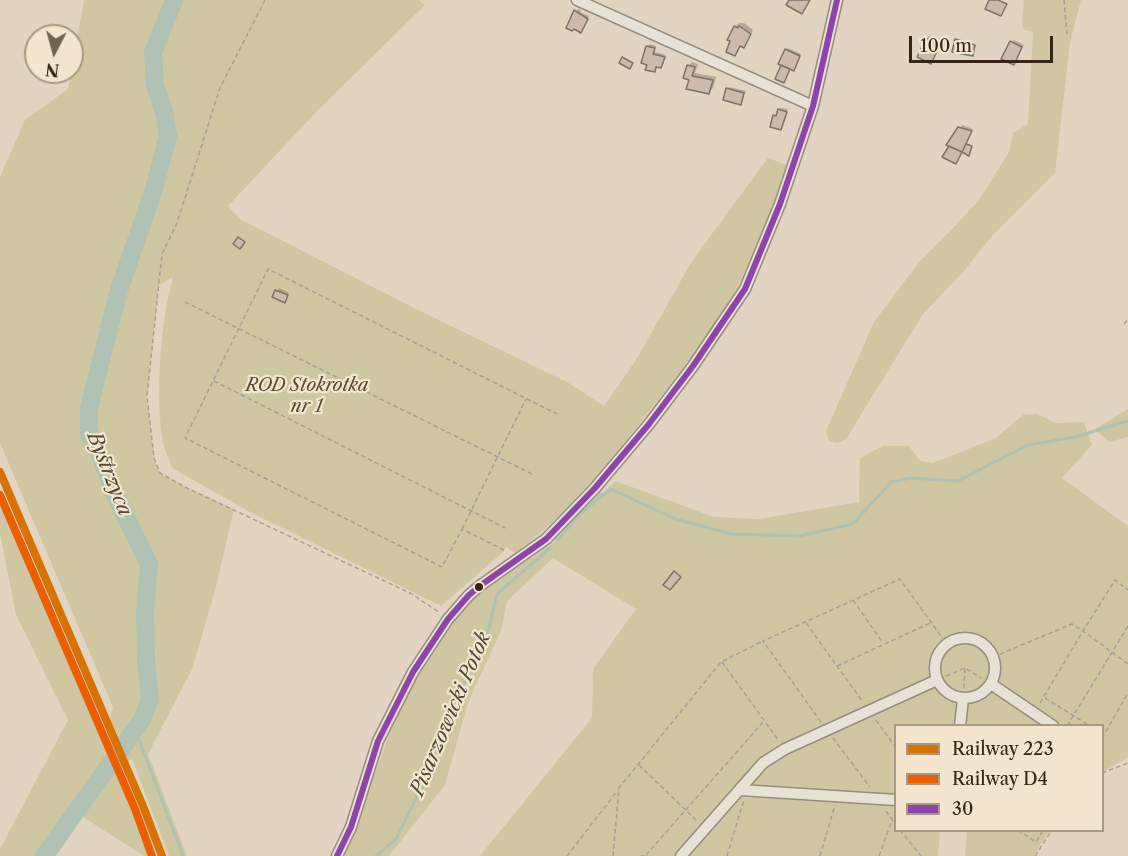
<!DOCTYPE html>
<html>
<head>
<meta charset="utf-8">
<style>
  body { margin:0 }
  #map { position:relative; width:1128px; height:856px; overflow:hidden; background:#e1d4c0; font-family:"Libre Caslon Text",serif }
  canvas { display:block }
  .legend { position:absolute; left:894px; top:724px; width:210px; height:108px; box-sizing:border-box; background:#f4e6ce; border:2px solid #a89884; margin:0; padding:8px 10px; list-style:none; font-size:18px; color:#372415 }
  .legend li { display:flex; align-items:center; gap:12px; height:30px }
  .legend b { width:30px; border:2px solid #a89884 }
  .north { position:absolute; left:24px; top:24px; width:60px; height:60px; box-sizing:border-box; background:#f4e6ce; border:2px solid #a89884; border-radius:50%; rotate:186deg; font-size:16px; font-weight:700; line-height:24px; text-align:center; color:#372415 }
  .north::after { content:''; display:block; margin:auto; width:21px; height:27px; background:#726251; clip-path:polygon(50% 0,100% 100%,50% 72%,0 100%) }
  .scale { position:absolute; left:909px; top:36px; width:144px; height:27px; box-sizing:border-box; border:3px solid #372415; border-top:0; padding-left:8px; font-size:18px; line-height:21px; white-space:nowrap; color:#372415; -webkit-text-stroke:4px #f4e6ce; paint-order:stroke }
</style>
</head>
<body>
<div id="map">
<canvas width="1128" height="856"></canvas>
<ul class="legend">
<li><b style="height:8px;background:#d77204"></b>Railway 223</li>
<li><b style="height:8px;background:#eb5f02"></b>Railway D4</li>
<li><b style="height:8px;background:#8e44ad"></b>30</li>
</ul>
<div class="north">N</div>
<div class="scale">100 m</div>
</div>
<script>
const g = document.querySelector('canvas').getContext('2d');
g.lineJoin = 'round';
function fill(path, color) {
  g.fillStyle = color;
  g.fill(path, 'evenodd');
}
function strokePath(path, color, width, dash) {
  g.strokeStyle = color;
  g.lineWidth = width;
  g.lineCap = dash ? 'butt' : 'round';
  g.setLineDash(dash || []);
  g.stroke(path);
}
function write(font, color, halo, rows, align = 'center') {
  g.font = font + ' "Libre Caslon Text",serif';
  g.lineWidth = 4.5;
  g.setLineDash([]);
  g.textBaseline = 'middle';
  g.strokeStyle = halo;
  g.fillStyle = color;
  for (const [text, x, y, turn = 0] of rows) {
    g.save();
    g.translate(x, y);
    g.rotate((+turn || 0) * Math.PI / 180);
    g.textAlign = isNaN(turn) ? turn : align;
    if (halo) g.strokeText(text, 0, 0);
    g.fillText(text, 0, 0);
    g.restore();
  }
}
fill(new Path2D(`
  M84,0H419L425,5L317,111L228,206L240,219L416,309L567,382L604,406L636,360L692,261L768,158L787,165C774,201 762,238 745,272C719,324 680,372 644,418C605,466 565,517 515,553L506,547L502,553L441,606L250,512L172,468C169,458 163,448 162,438C156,388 160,325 173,277L159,285L147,396L154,458L160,473L189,489L234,509L215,591L192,669L148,754L187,856H169L132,759L118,769L143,827L153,856H144L83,817L56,856H0V849L68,720L16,615L0,533V501L87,702L105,738L113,707L0,443V177L25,120L68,89Z
  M1024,0H1081L1070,42L1055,173L991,237L964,271L923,314L846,439L838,443L829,441L826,431L874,322L919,262L956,225L979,200L1009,152L1013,133L1028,124L1033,32L1025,30L1022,26Z
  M1128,409V437L1109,442L1095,429Z
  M1037,414L1056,423L1084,422L1092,445L1062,478L1128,526V757L1103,772L1102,726H896V830L940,831L938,856H480L592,718L593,669L636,609L553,558L507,601L501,631L468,702L445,785L389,856H344L398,711L423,666L455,619L476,596L557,540L600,491L603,493L615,481L714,517L759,519L859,502L860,458L883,446H909L920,461L933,463L996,438L1023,415ZM965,632C992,638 1010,661 993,687C988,695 980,700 971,702C925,709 910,640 965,632Z
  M938 668a27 27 0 1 1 54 0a27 27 0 1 1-54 0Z
  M967,831V830L1050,831L1033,856H965Z`), '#cfc7a1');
fill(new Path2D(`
  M578,9L581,10L580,12L589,16L581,31L576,11Z
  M739,23H744L753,30L747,42L743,46L741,45L735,55V27Z
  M929,36L942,42L931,63L927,39Z
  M1014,40L1024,45L1014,63L1012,43Z
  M650,44L656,46L655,52L666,55L663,65L661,67L657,66L654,71L647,47Z
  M788,48L801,54L796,67L794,69L791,68L784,81L786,50Z
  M692,62L698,64L695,73L716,77L713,88L709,92L691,79L688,66Z
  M729,87L746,91L741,103L727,89Z
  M781,108L788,109L781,128L775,116Z
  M962,125L973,129L966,143L972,146L970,153L963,151L956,162L951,145Z
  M279,288L289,293L285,301L274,297Z`), '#0003');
strokePath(new Path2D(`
  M557,540L582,512L611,489L675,519L732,534L799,536L853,524L891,482L911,478L958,481L1028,445L1075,437L1128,421
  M135,729L183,856
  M376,856L396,839L421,788L458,696L487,636L497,594L550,548`), '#afc2b3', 3);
strokePath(new Path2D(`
  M44,856L142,720L150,699L146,661L145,611L149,564L113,491L103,462L89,434V408L119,290L154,189L168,136L164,111L155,86L153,53L174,0`), '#afc2b3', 18);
const building = new Path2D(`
  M789,0H810L802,14L786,5Z
  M989,0H998L1007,4L1001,16L985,9Z
  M574,10L588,19L581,33L574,29L572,31L566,28Z
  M734,26L738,28L739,26L751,34L744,48L740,46L735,56L726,52L730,41L727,40Z
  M926,38L940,45L931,64L917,57Z
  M955,39L975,45L973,56L952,52Z
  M1010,41L1022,47L1014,65L1001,59Z
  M646,46L655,48L653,54L665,57L661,68L656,67L655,72L645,70L647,65L641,63Z
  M785,49L800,56L794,71L778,64Z
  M622,57L633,63L630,69L619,63Z
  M687,65L695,67L692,76L713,80L709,94L686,89L689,80L683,78Z
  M781,65L790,69L784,83L775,79Z
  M726,88L744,93L741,105L723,100Z
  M778,109L787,112L781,130L770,127L773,115L776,116Z
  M958,127L972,131L962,152L946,145Z
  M966,144L972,146L969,156L962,152Z
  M949,146L962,152L956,164L942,157Z
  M238,237L245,242L240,249L233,244Z
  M275,290L288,295L285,303L272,297Z
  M674,571L681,577L670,590L663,585Z`);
fill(building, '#ccbbac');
strokePath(building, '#7d7468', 1.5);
const minor = new Path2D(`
  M577,0L813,106
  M935 668a30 30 0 1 1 60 0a30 30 0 1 1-60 0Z
  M991,684L1053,726
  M960,726L963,699
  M740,790L896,800
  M337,856L351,827L378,741L413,672L448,619L469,595L481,585L546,539L595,488L649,424L693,366L745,289L780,204L813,106L837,0
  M681,856L763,763L785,749L937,680`);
strokePath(minor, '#968c7f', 13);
strokePath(new Path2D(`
  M265,0L220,88L177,223L162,254L147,396L154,458L160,473L189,489L412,594L440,613
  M1064,0L1067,34
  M185,302L532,474
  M1124,324L1128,319
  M214,381L505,528
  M462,529L526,399
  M504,550L462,529L442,567L185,438L268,269L559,415
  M853,600L883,643
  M806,623L863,702
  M993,657L1072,624L1083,631L1115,580L1128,590
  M722,662L779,741
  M837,666L930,623
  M946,676L965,668L981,678
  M964,688L965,668
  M1045,698L1090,726
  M1040,703L1083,631L1128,664
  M876,720L896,748
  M821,722L763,641L900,579L946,643
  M1067,726L1128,626
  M833,738L870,787
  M1102,738L1128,693
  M639,765L698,822
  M1102,773L1128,763
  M886,811L896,825
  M900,830L921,856
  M1018,830L1036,842L1043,830
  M646,855L765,720
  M567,856L618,790
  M613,856L619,788L721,662L763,641
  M640,856H648
  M727,856L744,800
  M820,856L835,805
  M879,856L892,820
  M1035,856L1052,830`), '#a6a097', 1.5, [4.5, 3]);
strokePath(minor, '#e7e1d6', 10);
strokePath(new Path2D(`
  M337,856L351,827L378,741L413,672L448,619L469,595L481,585L546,539L595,488L649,424L693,366L745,289L780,204L813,106L837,0`), '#8e44ad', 6);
strokePath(new Path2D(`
  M0,472L143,806L162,856`), '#d77204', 8);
strokePath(new Path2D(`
  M0,495L135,809L152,856`), '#eb5f02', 8);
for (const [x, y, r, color] of [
  [479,587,5,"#372415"]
]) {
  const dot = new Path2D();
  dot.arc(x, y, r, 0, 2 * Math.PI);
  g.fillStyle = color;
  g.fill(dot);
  strokePath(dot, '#f4e6ce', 2);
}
write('italic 18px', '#5a4a32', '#f4e6ce', [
  ["ROD Stokrotka",307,386],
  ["nr 1",307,407]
]);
write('italic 20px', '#504a3b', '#f4e6ce', [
  ["Bystrzyca",109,474,68],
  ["Pisarzowicki Potok",451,714,-67]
]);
</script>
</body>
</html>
